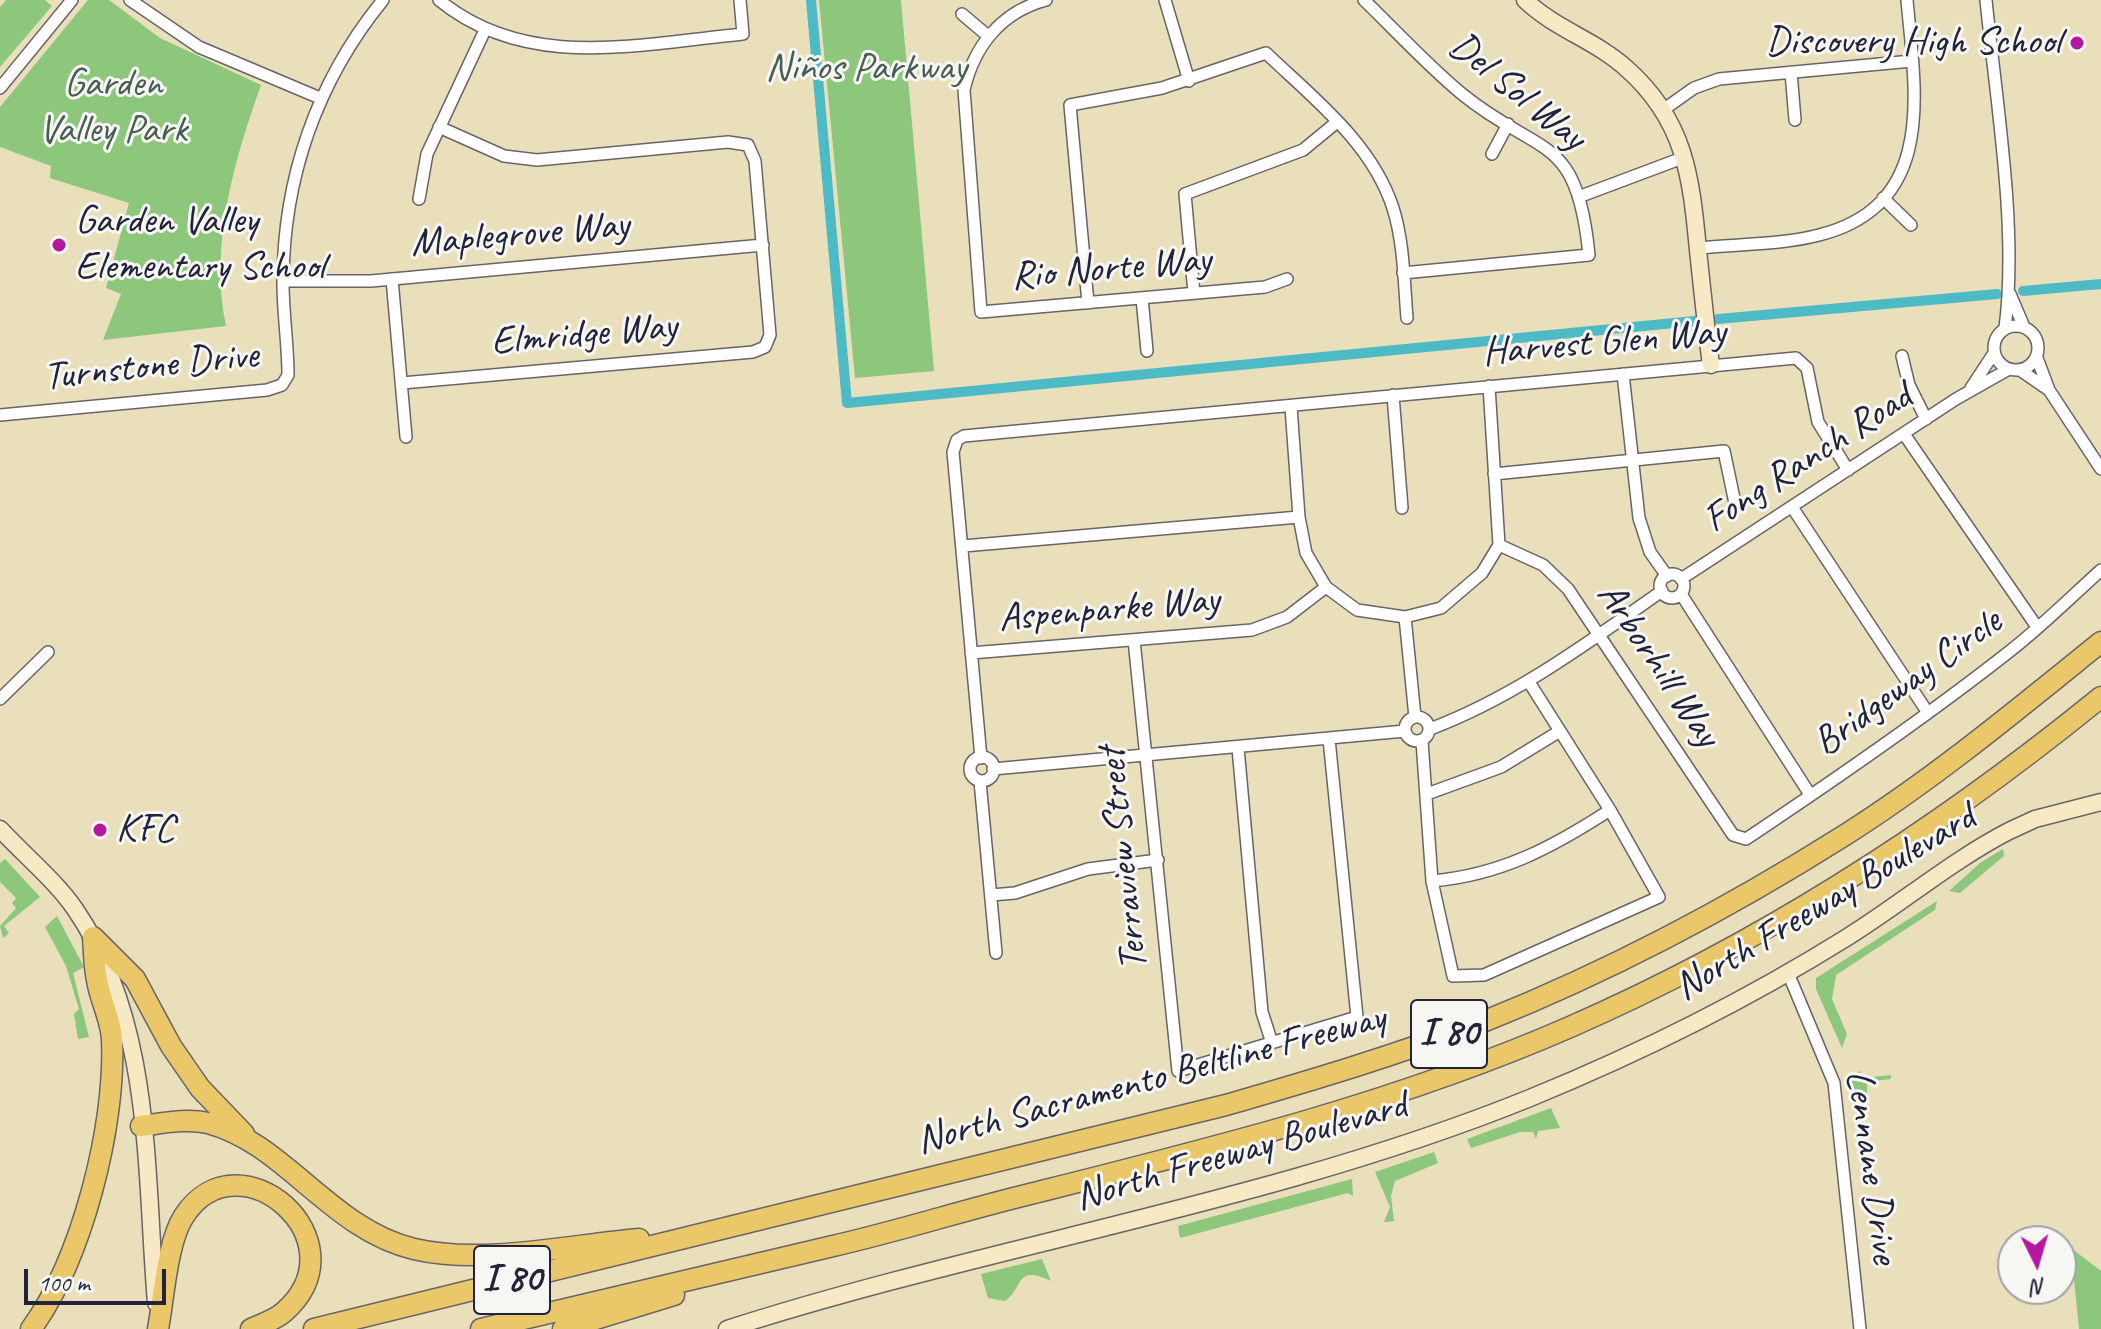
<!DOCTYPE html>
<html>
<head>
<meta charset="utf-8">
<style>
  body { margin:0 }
  #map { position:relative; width:2101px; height:1329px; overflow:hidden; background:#e9dfbb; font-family:Caveat,sans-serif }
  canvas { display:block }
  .north { position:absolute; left:1997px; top:1225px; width:80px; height:80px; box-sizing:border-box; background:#f6f6f2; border:2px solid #a1a1a9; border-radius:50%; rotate:175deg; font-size:22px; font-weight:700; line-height:32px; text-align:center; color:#22223b }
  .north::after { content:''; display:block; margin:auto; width:28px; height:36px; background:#b5179e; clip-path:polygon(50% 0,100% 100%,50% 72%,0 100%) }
  .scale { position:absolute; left:24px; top:1269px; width:142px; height:36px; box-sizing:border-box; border:4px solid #22223b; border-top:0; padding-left:10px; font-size:24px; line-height:28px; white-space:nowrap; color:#22223b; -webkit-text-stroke:6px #f6f6f2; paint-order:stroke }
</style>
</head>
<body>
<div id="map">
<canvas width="2101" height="1329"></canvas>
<div class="north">N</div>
<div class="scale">100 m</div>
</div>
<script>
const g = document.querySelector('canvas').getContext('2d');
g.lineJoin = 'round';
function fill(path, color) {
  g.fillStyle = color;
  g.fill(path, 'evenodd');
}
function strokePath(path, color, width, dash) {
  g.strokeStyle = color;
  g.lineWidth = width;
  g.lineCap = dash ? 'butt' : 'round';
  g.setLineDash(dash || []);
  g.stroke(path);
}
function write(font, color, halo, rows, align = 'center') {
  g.font = font + ' Caveat,sans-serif';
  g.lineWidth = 6;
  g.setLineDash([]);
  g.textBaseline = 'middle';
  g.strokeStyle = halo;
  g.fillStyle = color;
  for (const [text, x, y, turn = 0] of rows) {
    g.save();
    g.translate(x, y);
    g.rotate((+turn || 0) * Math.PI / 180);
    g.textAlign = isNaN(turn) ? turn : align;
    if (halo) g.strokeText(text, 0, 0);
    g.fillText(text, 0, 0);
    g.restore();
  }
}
fill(new Path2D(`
  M6,0H45L52,6L0,67V7Z
  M88,0H109L160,38L261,85C234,160 209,247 226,326L103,340L121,294L106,288L129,203L50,178L51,166L0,147V107Z
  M819,0H901L934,371L855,378Z
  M2003,849L2004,856L1960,893L1949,891L1980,863Z
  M5,859L40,897L4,926L9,933L3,938L0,926L16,908L12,903L16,898L0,882V863Z
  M1937,901L1935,910L1836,975L1832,999L1847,1034L1842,1048L1816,989V978Z
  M57,916L84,967L73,973L89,1037L78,1039L74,1014L79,1009L66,966L45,927Z
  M1860,1071L1863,1078L1891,1075V1079L1867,1082V1101L1856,1104L1850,1075Z
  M1551,1108L1560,1128L1538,1131L1536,1139L1533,1132H1520L1471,1148L1467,1139Z
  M1434,1152L1438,1163L1395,1181L1391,1196L1394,1221L1384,1222L1390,1207L1375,1172Z
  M1352,1179L1353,1196L1348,1193L1180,1238L1178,1226Z
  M2071,1248L2101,1271V1329H2079Z
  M1042,1259L1051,1281C1015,1264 1024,1288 1005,1301L988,1298L981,1274Z`), '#8cc77c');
strokePath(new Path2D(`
  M811,0L847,403L1695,321
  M2023,291L2101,284
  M1718,319L1997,294`), '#4dbbc5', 10);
const street = new Path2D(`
  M130,0L199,47L320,98
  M439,0C527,72 639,44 743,34L740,0
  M1046,0C1001,12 974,46 964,90L981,312L1265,287L1287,279
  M1165,0L1189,81
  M1364,0C1396,31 1427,65 1462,94C1541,158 1577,132 1589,255L1403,273
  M1986,0C1996,101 2018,229 2005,328
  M962,14L988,36
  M1791,72L1795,120
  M0,88L72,0
  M1663,110L1694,88L1719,79L1912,61
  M1492,154L1508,124
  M1581,196L1685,157
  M1883,198L1911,225
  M419,199L427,154L485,30
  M1698,248C1737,244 1781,245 1819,235C1938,205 1915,91 1907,0
  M392,279L406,437
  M283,281H371L763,245
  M1194,293L1185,194L1303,150L1337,122
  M2010,294L2024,327
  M1142,298L1147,351
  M1088,303L1070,105L1162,88L1266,53C1314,99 1372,143 1393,208C1404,243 1404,282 1407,318
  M1994 348a22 22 0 1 1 44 0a22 22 0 1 1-44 0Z
  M1902,356L1909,385L1926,419
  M2037,358L2049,390L2101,469
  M2020,370L2049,390
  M1623,374L1639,518L1650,552L1667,576
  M402,383L753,352L765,347L770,335L755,161L748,145L728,142L537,160L504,156L439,127
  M1971,388L1994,353
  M1393,395L1402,508
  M1291,407L1299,517L1306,553L1326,587L1357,610L1405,617L1441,608L1482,573L1499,545L1489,386
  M0,415L267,390L282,385L288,375C288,344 283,314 283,283C283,178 317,81 383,0
  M1904,434L2037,627
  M1494,474L1724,451L1735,503
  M1792,507L1928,713
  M1499,545L1543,565L1568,589L1733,835L1746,839C1836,779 1925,718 2010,651C2042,626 2071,597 2101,570
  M963,546L1299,517
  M1660 586a12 12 0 1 1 24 0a12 12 0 1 1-24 0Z
  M1681,579L1956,399L2009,369
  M1681,594L1809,793
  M1405,617L1415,717
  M1134,640L1178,1071L1357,1017L1329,739
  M971,653L1252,630L1287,617L1326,587
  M0,699L48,652
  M1405 729a12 12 0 1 1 24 0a12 12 0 1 1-24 0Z
  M1430,729C1515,697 1587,643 1662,591
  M1422,741L1432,881L1453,976L1484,975L1659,897L1610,810L1529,682
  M1238,748L1262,1012L1272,1043
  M970 769a12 12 0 1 1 24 0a12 12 0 1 1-24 0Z
  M981,758L953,452L957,440L964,436L1796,358L1807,368L1818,422L1848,470
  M993,769L1405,731
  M980,781L996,953
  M1427,794L1501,767L1560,731
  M1432,881C1501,875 1553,847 1610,810
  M991,895L1015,893L1088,869L1158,860
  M1788,973L1834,1083L1860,1329`);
const secondary = new Path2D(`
  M1525,0C1555,29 1595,40 1626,68C1685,120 1691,176 1698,250C1702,288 1706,327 1711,365
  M0,829C25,856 54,879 75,909C153,1023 145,1171 156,1303
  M727,1329C992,1244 1271,1203 1530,1098C1640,1053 1745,1001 1846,938C1901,904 1951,861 2009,831L2035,819L2101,802`);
const highway = new Path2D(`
  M93,937L135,979L171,1046L200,1088L244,1134
  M141,1126C163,1123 187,1118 208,1123C285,1143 330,1229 414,1249C482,1265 570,1245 639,1239
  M31,1329C82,1259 116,1126 112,1039C111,1019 100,1000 97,980C94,966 94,951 93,937
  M158,1329C164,1297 167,1242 184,1216C239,1132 365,1241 284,1312C275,1320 262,1324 251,1329
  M314,1329L1226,1105C1313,1080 1400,1054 1485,1021C1610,971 1731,907 1845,835C1935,778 2018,709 2101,642
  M481,1329C598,1301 716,1274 833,1246C899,1231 964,1210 1030,1194C1213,1148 1396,1103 1570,1027C1762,943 1939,829 2101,697
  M563,1329L674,1295`);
strokePath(street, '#686468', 14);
strokePath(secondary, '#686468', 19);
strokePath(highway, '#686468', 23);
strokePath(street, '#fff', 11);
strokePath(secondary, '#f7e9c3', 16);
strokePath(highway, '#eac769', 20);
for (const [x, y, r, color] of [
  [2077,43,8,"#b5179e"],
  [59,245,8,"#b5179e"],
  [100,830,8,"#b5179e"]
]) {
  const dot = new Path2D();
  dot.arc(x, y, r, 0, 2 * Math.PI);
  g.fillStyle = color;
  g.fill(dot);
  strokePath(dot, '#f6f6f2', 3);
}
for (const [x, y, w] of [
  [1449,1034,76],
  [512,1280,76]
]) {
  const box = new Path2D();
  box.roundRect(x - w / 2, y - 34, w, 68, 6);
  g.fillStyle = '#f6f6f2';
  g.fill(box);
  strokePath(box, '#22223b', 2);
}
write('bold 38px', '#22223b', null, [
  ["I 80",1449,1034],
  ["I 80",512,1280]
]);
write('40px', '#22223b', '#f6f6f2', [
  ["Discovery High School",2061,43,"right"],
  ["Garden Valley",75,222],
  ["Elementary School",75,268],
  ["KFC",116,830]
], 'left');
write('40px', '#475c52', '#f6f6f2', [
  ["Niños Parkway",866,69],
  ["Garden",113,85],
  ["Valley Park",113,131]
]);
write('40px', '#22223b', '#f6f6f2', [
  ["Del Sol Way",1517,92,39],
  ["Maplegrove Way",520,235,-5],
  ["Rio Norte Way",1111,269,-5],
  ["Elmridge Way",584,335,-5],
  ["Harvest Glen Way",1604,343,-5],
  ["Turnstone Drive",151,367,-6],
  ["Fong Ranch Road",1808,459,-33],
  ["Aspenparke Way",1109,610,-5],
  ["Arborhill Way",1658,665,56],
  ["Bridgeway Circle",1908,683,-36],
  ["Terraview Street",1124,859,-96],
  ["North Freeway Boulevard",1825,903,-31],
  ["North Sacramento Beltline Freeway",1151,1080,-15],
  ["North Freeway Boulevard",1241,1152,-16],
  ["Lennane Drive",1871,1167,82]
]);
</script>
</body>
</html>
